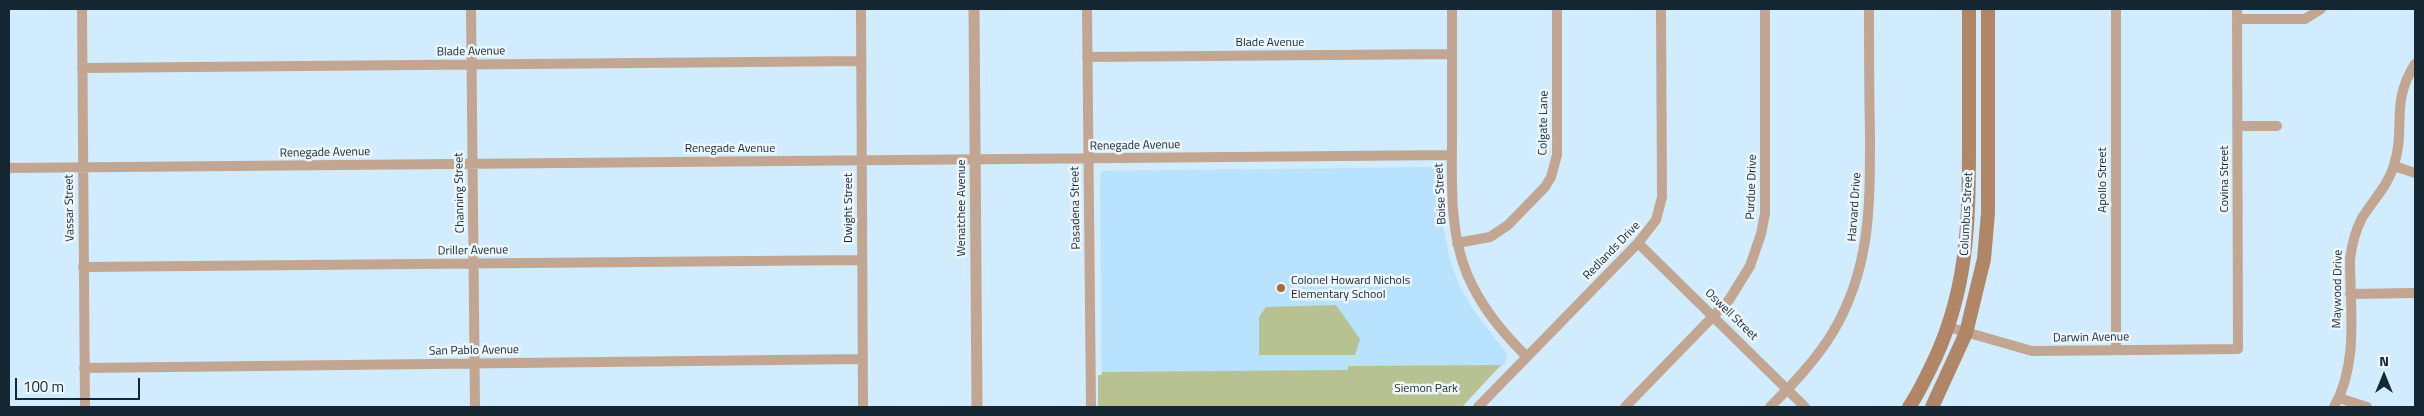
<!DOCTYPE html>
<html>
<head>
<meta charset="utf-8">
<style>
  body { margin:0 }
  #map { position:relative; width:2424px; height:416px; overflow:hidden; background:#d0ecfe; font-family:"Titillium Web",sans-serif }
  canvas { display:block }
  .frame { position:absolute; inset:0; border:10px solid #152732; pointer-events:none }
  .north { position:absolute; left:2359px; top:351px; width:50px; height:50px; -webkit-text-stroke:4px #edf6fc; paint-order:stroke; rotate:0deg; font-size:14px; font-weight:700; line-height:20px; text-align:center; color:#152732 }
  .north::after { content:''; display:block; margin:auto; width:18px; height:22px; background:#152732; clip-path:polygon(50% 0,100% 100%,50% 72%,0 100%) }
  .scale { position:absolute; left:15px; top:378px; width:125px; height:22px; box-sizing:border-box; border:2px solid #152732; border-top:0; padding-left:6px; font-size:15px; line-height:18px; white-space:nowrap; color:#152732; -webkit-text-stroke:4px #edf6fc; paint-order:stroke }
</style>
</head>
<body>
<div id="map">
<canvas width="2424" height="416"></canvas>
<div class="frame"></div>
<div class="north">N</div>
<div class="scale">100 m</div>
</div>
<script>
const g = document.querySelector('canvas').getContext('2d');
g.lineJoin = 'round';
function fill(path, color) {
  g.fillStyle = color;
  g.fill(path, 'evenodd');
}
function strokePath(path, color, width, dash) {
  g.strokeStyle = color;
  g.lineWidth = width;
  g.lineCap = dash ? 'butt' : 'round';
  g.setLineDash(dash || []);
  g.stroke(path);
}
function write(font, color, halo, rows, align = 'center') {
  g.font = font + ' "Titillium Web",sans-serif';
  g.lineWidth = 5;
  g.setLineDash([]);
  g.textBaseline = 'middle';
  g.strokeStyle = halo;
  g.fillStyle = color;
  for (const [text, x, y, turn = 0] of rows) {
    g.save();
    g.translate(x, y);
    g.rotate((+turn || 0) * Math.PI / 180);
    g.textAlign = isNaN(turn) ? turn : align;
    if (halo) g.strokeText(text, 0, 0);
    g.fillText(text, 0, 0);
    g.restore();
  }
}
fill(new Path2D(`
  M1433,167L1440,174L1443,226L1450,260L1459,285L1472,308L1507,354L1506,362L1499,369L1200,372L1102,407L1100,175L1102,171Z`), '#b8e2fe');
fill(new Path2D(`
  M1336,305L1360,339L1355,355H1259V317L1266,307Z
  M1501,365L1462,407H1098V375H1101L1102,372L1348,370V366Z`), '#b8c191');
strokePath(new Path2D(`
  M82,9L85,407
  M471,9L475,407
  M861,9L863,407
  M1087,9L1091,407
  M1452,9C1452,51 1452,93 1452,135C1452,182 1449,230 1467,274C1481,307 1502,332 1527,357
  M2116,9V350
  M2237,19H2305L2321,9
  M1087,57L1452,54
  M82,68L861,61
  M2237,126H2277
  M2394,166L2415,173
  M9,168L1452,155
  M1457,243L1490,237L1508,225L1545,187L1551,177L1557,155V9
  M1638,243L1805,407
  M83,267L862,260
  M2350,294L2415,293
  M1948,327L2032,351L2238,349L2237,9
  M84,368L863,359
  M2339,398L2367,407
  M1478,407L1638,243L1656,220L1662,197L1661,9
  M1625,407L1729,300L1750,266L1761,234L1765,214V9
  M1770,407C1793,384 1816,360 1833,332C1871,268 1870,205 1870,134C1869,92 1869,50 1869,9
  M2334,407C2359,363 2350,308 2350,259C2352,244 2355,231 2362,218C2373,200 2388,186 2394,165C2406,127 2390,103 2415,64`), '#c3a692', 10);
strokePath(new Path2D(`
  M974,9L977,407`), '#c3a692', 11);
strokePath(new Path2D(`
  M1909,407C1917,396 1923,383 1929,371C1968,295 1969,224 1969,142C1969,97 1969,53 1969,9
  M1932,407L1966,333L1984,259L1988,213V9`), '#b08667', 14);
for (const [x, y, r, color] of [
  [1281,288,5,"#ac6a36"]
]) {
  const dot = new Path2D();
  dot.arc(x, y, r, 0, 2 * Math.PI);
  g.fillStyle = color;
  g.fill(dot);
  strokePath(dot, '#edf6fc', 2);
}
write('12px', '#152732', '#edf6fc', [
  ["Blade Avenue",1270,43],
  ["Blade Avenue",471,52,-1],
  ["Colgate Lane",1544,123,-89],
  ["Renegade Avenue",1135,146,-1],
  ["Renegade Avenue",730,149],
  ["Renegade Avenue",325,153,-1],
  ["Covina Street",2225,179,-90],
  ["Apollo Street",2103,180,-90],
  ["Purdue Drive",1752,187,-88],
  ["Channing Street",460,193,-91],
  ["Boise Street",1441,194,-93],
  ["Harvard Drive",1855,207,-86],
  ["Vassar Street",70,208,-91],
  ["Dwight Street",849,208,-90],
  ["Wenatchee Avenue",962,208,-90],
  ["Pasadena Street",1076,208,-91],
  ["Columbus Street",1967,214,-87],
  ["Driller Avenue",473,251,-1],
  ["Redlands Drive",1612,251,-46],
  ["Maywood Drive",2338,289,-89],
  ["Oswell Street",1731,315,44],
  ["Darwin Avenue",2091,338,-1],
  ["San Pablo Avenue",474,351,-1]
]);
write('12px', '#152732', '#edf6fc', [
  ["Colonel Howard Nichols",1291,281],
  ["Elementary School",1291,295]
], 'left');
write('12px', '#2e3313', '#edf6fc', [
  ["Siemon Park",1426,389]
]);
</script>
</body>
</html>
